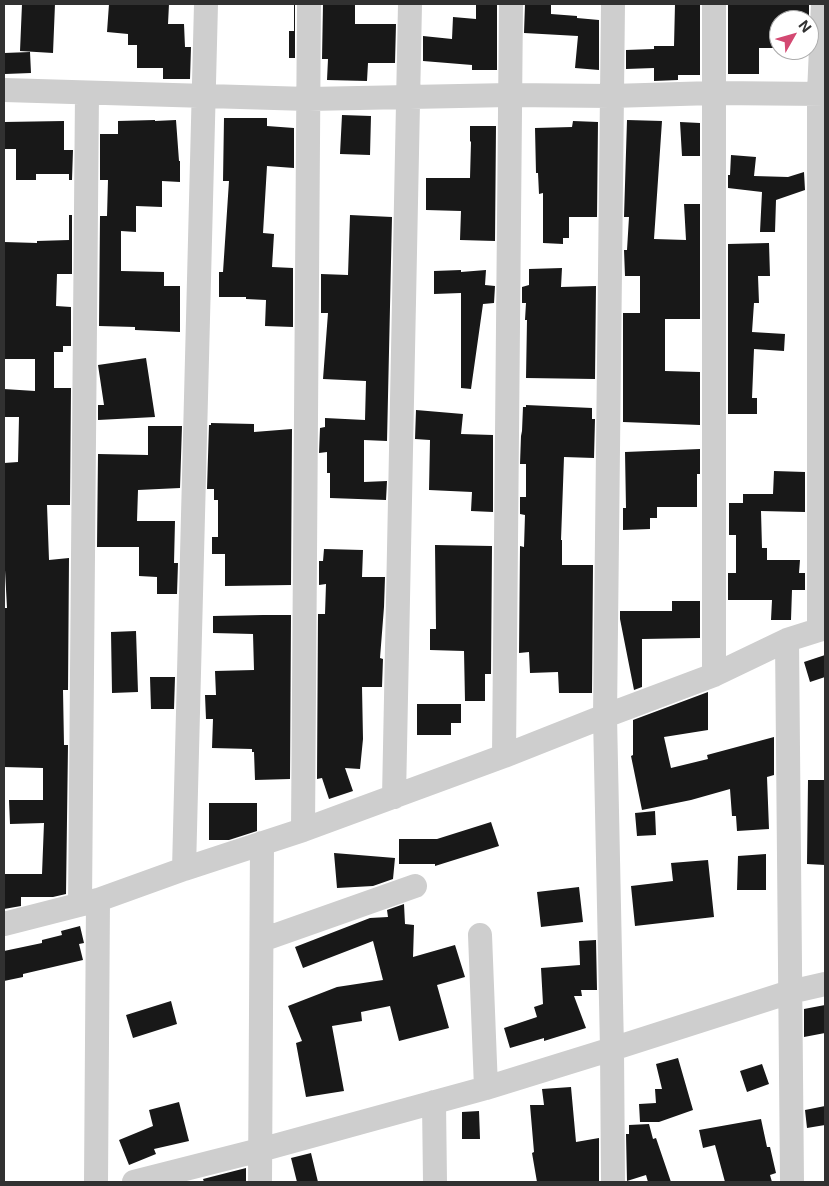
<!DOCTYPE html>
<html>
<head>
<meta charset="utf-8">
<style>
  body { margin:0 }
  #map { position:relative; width:829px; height:1186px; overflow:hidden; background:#fff; font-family:Inter,sans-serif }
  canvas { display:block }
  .frame { position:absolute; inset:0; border:5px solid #313131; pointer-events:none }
  .north { position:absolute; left:769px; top:10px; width:50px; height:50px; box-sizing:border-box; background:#fff; border:1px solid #adadad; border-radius:50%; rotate:52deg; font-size:14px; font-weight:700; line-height:20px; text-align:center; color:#313131 }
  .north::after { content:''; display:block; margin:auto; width:18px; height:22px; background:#d34972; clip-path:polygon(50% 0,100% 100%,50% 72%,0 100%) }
</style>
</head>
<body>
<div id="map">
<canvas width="829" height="1186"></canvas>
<div class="frame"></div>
<div class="north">N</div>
</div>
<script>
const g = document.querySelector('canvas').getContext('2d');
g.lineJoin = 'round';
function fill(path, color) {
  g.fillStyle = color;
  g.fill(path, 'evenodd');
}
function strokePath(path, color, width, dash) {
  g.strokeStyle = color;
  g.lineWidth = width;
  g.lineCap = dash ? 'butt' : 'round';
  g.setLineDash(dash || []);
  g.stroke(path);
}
fill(new Path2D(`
  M22,4H55L53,53L20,51Z
  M109,4H169L168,24H184L185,47H191L190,79H163V68H137V45H128V34L107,32Z
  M294,4H295V58H289V31H294Z
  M323,4H355V24H396L395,63H368L367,81L327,80L328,59H322Z
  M476,4H497V70H472V65L423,61V36L452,39L453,17L476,19Z
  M525,4H551V14L577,16V18L599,20V70L575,68L578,36L524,33Z
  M675,4H700V75H678V80L654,81V68L626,69V50L654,49V46H674Z
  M728,4H809V20H779V48H759V74H728Z
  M30,52L31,73L5,74L4,53Z
  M342,115L371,116L370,155L340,154Z
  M224,118H267V126L294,128V168L267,166L263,233L274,234L272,267L293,268V327L265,326L266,300L246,299V297H219V272H223L229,181H223Z
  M155,120V121L176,120L179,161H180V182L162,181V207L136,206V232L121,231V271L164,272V286H180V332L135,330V327L99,326L100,216H107L108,180H100V134H118V121Z
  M627,120L662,121L654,239L686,240L684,204H700V319H665V371L700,372V425L623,422V313H640V276H625L624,250H627L629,217H624Z
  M64,121V150H73L72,180H69V174H36V180H16V149H4V122Z
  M573,121L598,122L597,217H569V238H563V244L543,243V193L539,194L538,173H536L535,128L572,127Z
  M680,122L700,123V156H682Z
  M470,126H496L495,241L460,240L461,211L426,210V178H470L471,142L470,141Z
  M731,155L756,157L754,176L788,177L804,172L805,190L776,200L775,232H760L762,192L728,188V175H730Z
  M69,215H72V274H57L56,306L71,307V346H63V352H54V388H71L70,505H47L49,560L69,558L68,690H63L64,745H68L66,894L53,897H21V906L4,909V874H42L44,823L10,824L9,800H43V768L4,767V608H7L4,551V463L18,462L19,417H4V389L35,391V359H4V242L37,243V241L69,240Z
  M350,215L392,217L387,441L364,440V482L387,481L386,500L330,498V473H327V452L319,453L320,428L325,427V418L365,420L366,381L323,379L328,313H321V274L348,275Z
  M769,243L770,276H758L759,303H754L752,332L785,334L784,351L754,349L752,398H757V414H728V244Z
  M562,268L561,287L596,286L595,379L526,378L527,320H525L526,303H522V287L529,285V269Z
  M461,270V272L486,270L485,285L495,286L494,303L483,304L471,389L461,388V293L434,294V271Z
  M146,358L155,417L98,420V405H104L98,365Z
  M526,405L592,408V419H595L594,458L564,457L561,540H562V565H593L592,693H559L558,672L530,673L529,652L519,653L520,546L524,547L525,515L520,514V497H526V464H520L521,436L522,431L523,407H526Z
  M416,410L463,414L461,434L493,435V512L471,511L472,492L429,490L430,440L415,439Z
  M211,423L254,424V432L292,429L291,585L225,586V554H212V537H218V500H214V489H207L209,425H211Z
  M148,426H182L180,488L138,490L137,521H175L174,563H178L177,594H157V577L139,576V547H97L98,454L148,455Z
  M700,449V474H697V507H657V518H650V529L623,530V508H626L625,452Z
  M774,471L805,472V512L761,511L762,548H767V560H800L799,573H805V590H792L791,620H771L772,600H728V573H736V535H729V503H743V494H773Z
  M435,545L492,546L491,674H485V701H465L464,651L430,650V629H436Z
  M324,549L363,550L362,577H385L384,607L380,658L383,659L382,687H362L363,739L360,769L345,768L353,791L329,799L322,778L317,779L318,614H325L326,584L319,585V561H323Z
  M672,601H700V638L642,639V687L634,690L620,619V611H672Z
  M263,615H291L290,779L255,780L254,752H252V749L212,748L213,719H206L205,695H216L215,671L254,670L253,634L213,633V616Z
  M136,631L138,692L112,693L111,632Z
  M825,655V677L810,682L804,662Z
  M150,677H175L174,709H151Z
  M708,692V730L664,737L671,768L708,759L707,755L774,737V775L767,777L769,829L737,831L736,816H732L730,789L691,800L642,810L631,756L633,755V720Z
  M417,704H461V723H451V735H417Z
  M808,780H825V865L807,864Z
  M209,803H257V831L229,840H209Z
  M655,811L656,835L637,836L635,813Z
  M491,822L499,846L435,866V864H399V839H437Z
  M334,853L395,858L393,879L373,886L337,888Z
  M766,854V890H737L738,856Z
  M708,860L714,917L635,926L631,886L673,881L671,863Z
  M579,887L583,922L541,927L537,892Z
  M404,904L405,924L414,925L413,957L455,945L465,977L437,985L449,1028L399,1041L390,1006L361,1012L362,1021L332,1026L344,1091L306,1097L296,1043L302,1041L288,1006L337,987L383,980L373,941L303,968L295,947L370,918L388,917L387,910Z
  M80,926L84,943L79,944L83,960L23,974V977L4,981V951L42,943V940L62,935L61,931Z
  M596,940L597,990H581L582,996H574L586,1028L544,1041V1038L510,1048L504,1028L537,1017L534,1007L543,1004L541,968L580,965L579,941Z
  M171,1001L177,1024L133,1038L126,1015Z
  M825,1005V1033L804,1037V1009Z
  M678,1058L693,1110L659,1122H640L639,1104L656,1103L655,1089H662L656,1064Z
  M762,1064L769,1084L747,1092L740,1071Z
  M571,1087L576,1142L599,1138V1182H537L532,1153L534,1152L530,1105H544L542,1089Z
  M179,1102L189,1141L154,1149L156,1154L129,1165L119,1140L153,1126L149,1110Z
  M825,1106V1125L807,1128L805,1110Z
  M479,1111L480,1139H462V1112Z
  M761,1119L767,1147H770L776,1173L770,1175L772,1182H725L715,1145L703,1148L699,1130Z
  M649,1124L653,1139L656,1138L671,1182H648L646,1175L627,1181L626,1134H629V1125Z
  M311,1153L318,1182H297L291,1158Z
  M246,1168V1182H204L203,1179Z`), '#181818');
strokePath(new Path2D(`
  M4,90L308,99L510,95L611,96L714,93L825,94
  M819,630V93L823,4
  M787,640L792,1182
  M714,675V4
  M504,756L511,4
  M394,797L410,4
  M303,830L309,4
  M184,869L206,4
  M80,903L87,93
  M4,924L98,900L184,869L303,830L504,756L605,716L714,675L787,640L825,628
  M480,935L486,1088
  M262,940L415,886
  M434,1102L435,1182
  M96,1182L98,900
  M134,1182L260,1150L486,1088L612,1049L790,992L825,984
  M260,1182L262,843
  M613,1182L612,1049L605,716L613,4`), '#cecece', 24);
</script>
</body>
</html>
